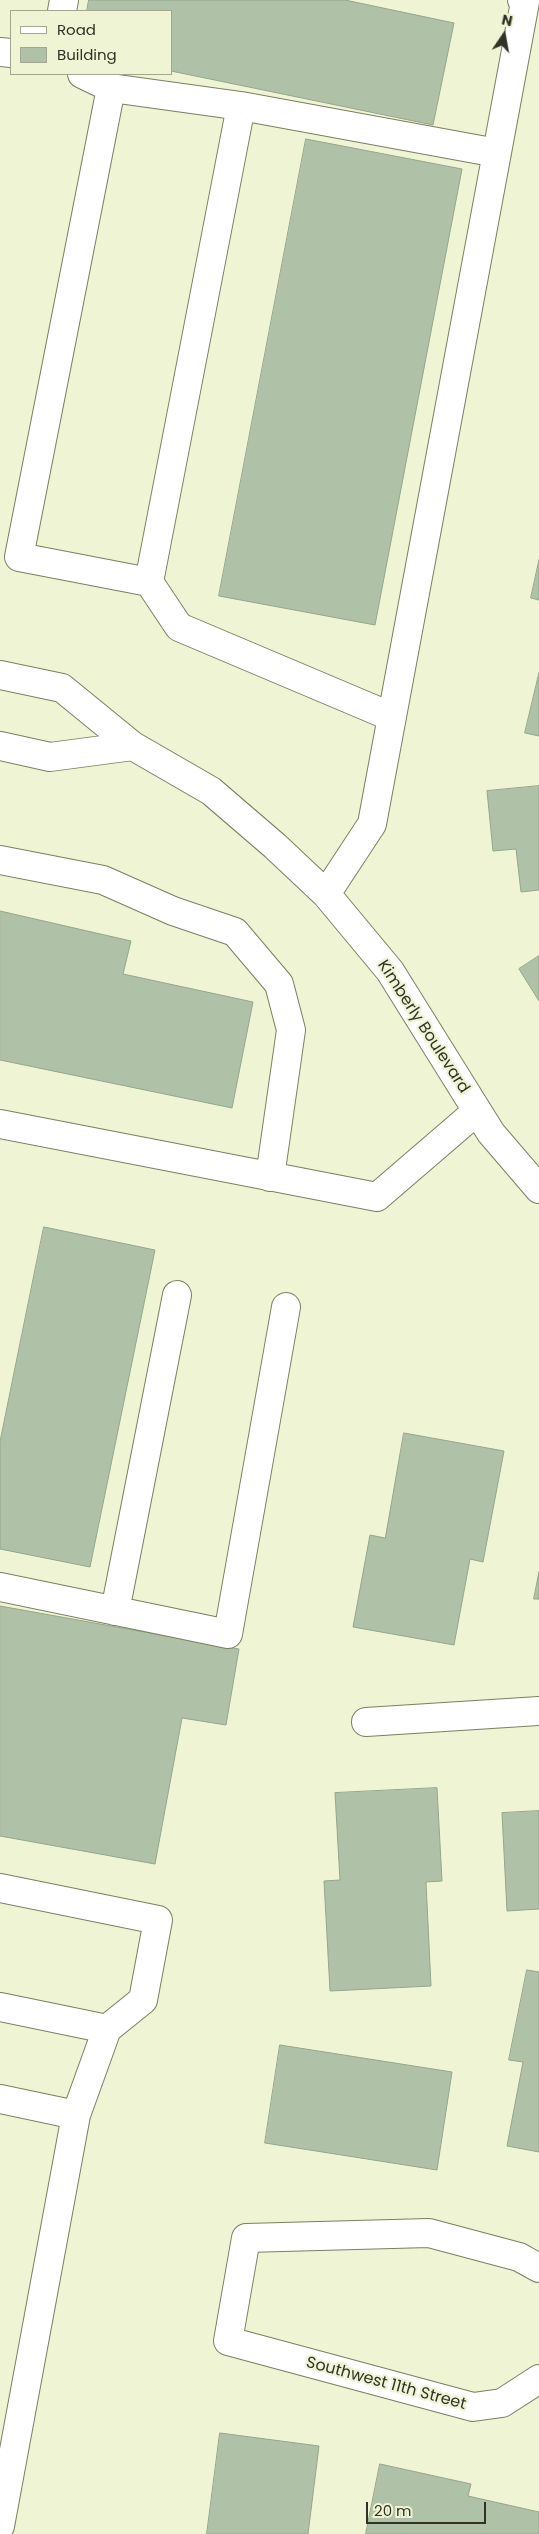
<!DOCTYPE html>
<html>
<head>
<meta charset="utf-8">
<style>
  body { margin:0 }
  #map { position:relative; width:539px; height:2534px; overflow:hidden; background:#eff5d4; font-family:Poppins,sans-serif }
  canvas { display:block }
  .legend { position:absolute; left:10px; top:10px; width:162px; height:65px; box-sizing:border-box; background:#eff5d4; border:1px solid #a3a78e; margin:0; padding:6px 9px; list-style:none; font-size:15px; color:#303225 }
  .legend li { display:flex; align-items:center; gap:10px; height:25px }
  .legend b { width:25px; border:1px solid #a3a78e }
  .north { position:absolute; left:479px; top:10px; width:50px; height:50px; -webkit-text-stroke:4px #eff5d4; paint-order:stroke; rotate:12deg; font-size:14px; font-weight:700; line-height:20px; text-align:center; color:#303225 }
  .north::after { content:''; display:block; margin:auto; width:18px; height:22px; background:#303225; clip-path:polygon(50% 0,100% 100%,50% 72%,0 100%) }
  .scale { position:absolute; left:366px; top:2502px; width:120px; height:22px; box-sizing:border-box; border:2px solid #303225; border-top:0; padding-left:6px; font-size:15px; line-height:18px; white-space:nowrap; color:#303225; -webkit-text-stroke:4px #eff5d4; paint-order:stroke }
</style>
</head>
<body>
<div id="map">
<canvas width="539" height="2534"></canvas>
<ul class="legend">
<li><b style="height:6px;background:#fff"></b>Road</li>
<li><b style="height:14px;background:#afc1a6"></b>Building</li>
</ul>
<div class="north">N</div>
<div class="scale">20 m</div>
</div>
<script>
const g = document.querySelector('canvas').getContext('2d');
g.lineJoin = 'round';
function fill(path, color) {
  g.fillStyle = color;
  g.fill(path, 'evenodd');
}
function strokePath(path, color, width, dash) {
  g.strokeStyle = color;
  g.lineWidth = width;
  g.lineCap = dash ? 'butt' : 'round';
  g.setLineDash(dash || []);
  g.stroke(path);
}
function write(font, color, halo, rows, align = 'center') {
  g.font = font + ' Poppins,sans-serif';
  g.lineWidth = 4.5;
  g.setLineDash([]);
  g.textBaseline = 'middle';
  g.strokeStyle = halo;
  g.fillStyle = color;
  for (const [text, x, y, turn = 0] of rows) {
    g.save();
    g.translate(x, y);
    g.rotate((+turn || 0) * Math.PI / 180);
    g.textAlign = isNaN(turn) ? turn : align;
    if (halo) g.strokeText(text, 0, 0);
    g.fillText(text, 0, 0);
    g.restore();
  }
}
const building = new Path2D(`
  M89,0H345L454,23L433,125L171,71V11H87Z
  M306,139L462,169L375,625L219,596Z
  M539,560V600L531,598Z
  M539,673V736L525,733Z
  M539,786V890L521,892L516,849L493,851L487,791Z
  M0,911L131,941L123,974L253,1002L232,1108L0,1060Z
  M539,956V1001L519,969Z
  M44,1227L155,1250L90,1567L0,1549V1442Z
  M404,1433L504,1451L483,1562L470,1559L454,1645L353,1627L370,1535L385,1538Z
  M539,1572V1599H534Z
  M0,1606L239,1649L226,1725L182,1718L155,1864L0,1836Z
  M437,1788L442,1881L426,1882L431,1986L330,1991L324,1881L340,1880L335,1793Z
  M539,1811V1909L507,1911L502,1813Z
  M527,1970L539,1972V2152L507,2146L523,2062L509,2060Z
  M280,2045L452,2072L437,2170L265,2143Z
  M220,2433L319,2446L308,2534H207Z
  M380,2464L471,2484L468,2496L539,2512V2534H366Z`);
fill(building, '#afc1a6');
strokePath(building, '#94a68b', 1);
const minor = new Path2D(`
  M62,11L64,0
  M0,52L11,53
  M82,74L111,88L241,106L497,153
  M111,88L19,557L149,582L241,106
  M149,582L179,627L392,717
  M0,675L62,688L133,746L211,791L275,846L326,894L390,971L491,1133L539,1189
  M0,746L50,757L133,746
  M0,860L103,880L173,911L235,932L279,984L291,1030L270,1177
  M326,894L372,824L525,2L522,0
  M0,1124L377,1197L477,1111
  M0,1587L228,1634L286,1307
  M115,1611L177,1295
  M366,1722L539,1711
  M0,1888L158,1920L143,2000L107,2029L0,2007
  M0,2099L76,2115L0,2526
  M76,2115L107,2029
  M539,2268L519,2257L429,2233L246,2238L228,2341L473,2407L502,2403L539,2379`);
strokePath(minor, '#7b7f62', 30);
strokePath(minor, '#fff', 28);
write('16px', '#303225', '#eff5d4', [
  ["Kimberly Boulevard",423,1027,57],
  ["Southwest 11th Street",386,2384,15]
]);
</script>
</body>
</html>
